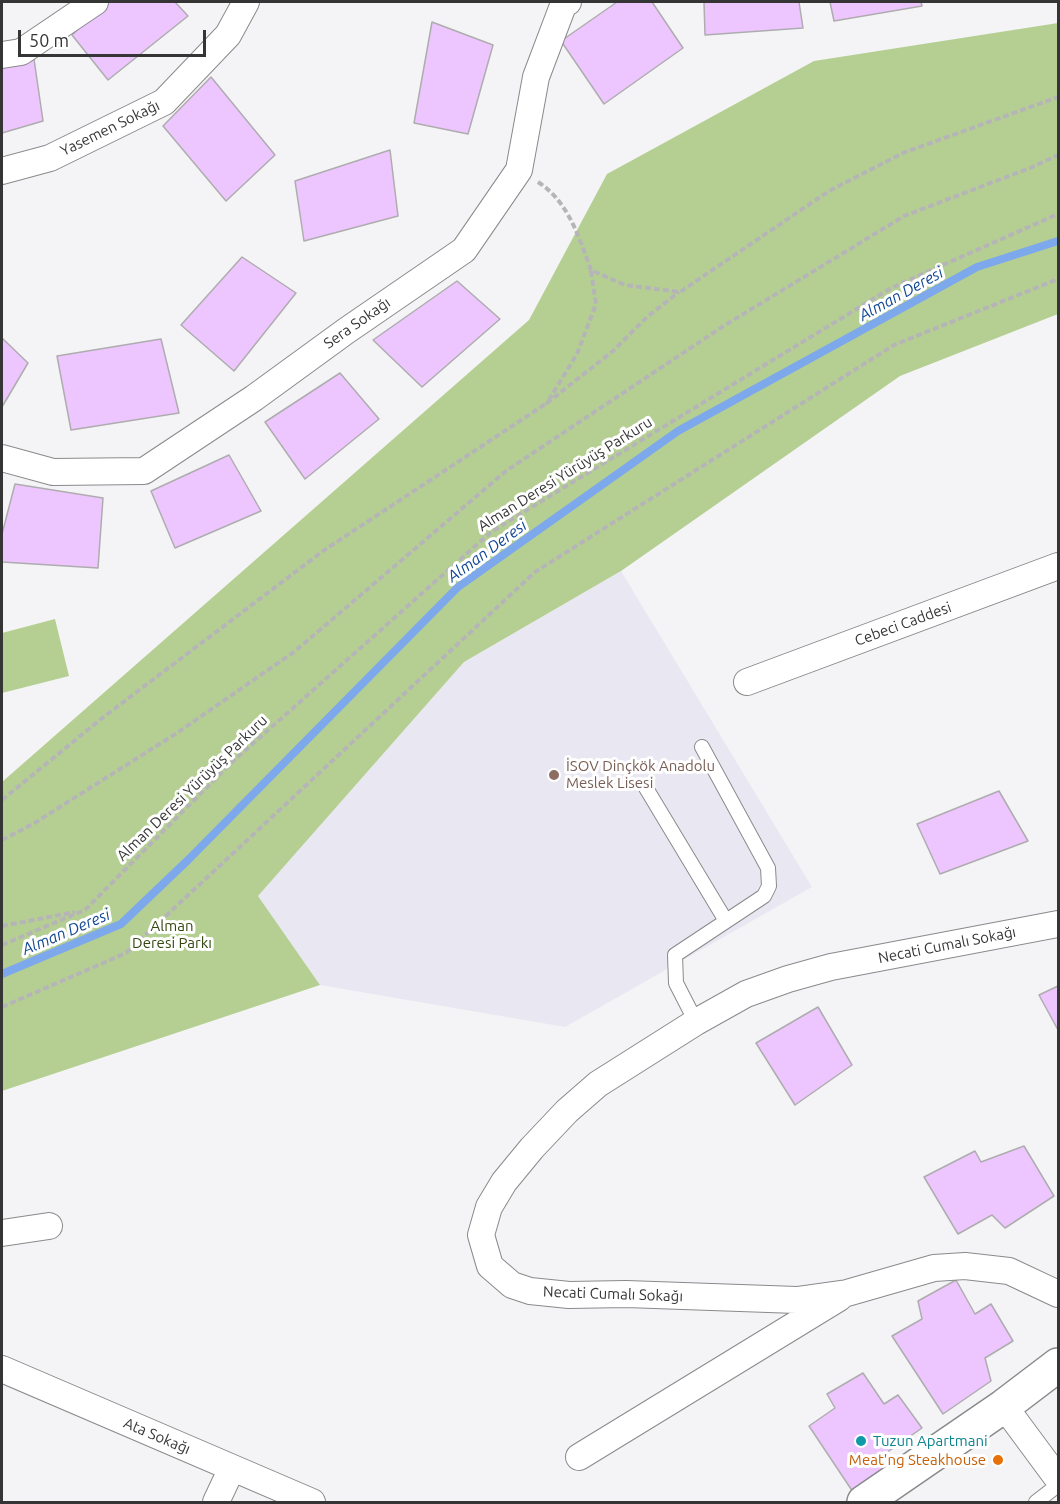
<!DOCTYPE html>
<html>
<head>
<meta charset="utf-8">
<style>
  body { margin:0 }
  #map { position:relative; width:1060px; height:1504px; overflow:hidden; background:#f4f4f6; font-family:Ubuntu,sans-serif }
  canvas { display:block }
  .frame { position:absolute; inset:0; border:3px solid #353536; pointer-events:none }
  .scale { position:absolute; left:18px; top:30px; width:188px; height:27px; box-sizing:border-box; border:3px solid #353536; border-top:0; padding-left:8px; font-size:18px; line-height:21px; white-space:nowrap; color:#353536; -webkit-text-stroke:4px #fff; paint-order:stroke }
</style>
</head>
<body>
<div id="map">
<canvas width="1060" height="1504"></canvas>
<div class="frame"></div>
<div class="scale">50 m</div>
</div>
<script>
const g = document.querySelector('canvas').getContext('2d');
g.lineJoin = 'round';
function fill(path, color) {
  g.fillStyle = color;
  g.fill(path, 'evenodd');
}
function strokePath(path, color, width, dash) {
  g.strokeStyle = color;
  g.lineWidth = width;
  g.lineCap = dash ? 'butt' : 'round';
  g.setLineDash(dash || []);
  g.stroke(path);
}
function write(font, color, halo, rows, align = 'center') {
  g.font = font + ' Ubuntu,sans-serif';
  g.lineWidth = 6;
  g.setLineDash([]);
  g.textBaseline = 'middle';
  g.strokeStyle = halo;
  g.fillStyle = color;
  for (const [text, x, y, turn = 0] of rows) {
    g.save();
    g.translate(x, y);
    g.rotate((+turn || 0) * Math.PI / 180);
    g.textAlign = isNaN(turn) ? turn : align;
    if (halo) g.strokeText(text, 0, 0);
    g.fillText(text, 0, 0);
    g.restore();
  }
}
fill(new Path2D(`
  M621,571L812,887L565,1027L320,985L258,896L464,662Z`), '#e9e8f2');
fill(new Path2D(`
  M1058,23V314L900,376L621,571L464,662L258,896L320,985L2,1091V782L529,320L607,174L814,61Z
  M55,619L69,676L2,693V633Z`), '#b5cf92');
strokePath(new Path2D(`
  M2,974L121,924L188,860L458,587L678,431L977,267L1058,241`), '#7da8eb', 8);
const building = new Path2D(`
  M106,2H175L188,16L108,80L72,35Z
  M617,2H652L683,48L604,104L561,41Z
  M704,2H799L803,28L705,35Z
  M830,2H921L922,6L834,21Z
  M432,22L493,45L468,134L414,123Z
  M34,59L43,121L2,133V66Z
  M211,77L275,155L226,201L163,126Z
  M390,150L398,216L304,241L295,181Z
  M242,257L296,293L234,371L181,325Z
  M457,281L500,319L422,387L373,340Z
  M2,338L28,363L2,407Z
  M161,339L179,413L71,430L57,356Z
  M340,373L379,419L305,479L265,422Z
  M229,455L261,511L175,548L151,491Z
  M15,484L103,498L98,568L2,562V534Z
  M999,791L1028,841L940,874L917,824Z
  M1058,986V1030L1039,995Z
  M818,1007L852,1065L795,1105L756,1043Z
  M1024,1146L1054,1196L1005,1228L992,1215L958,1234L924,1177L975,1151L981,1162Z
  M956,1280L975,1314L991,1304L1013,1341L985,1358L991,1381L943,1414L892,1336L922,1319L918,1301Z
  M863,1373L884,1404L898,1395L922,1428L886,1453L894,1467L855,1495L809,1426L835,1408L827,1394Z`);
fill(building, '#eec6ff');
strokePath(building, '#aeacae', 1.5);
const lane = new Path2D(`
  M646,788L726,921
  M696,1022L676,983L675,955L764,896L769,886L768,868L702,747
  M1036,1502L1058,1485`);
const street = new Path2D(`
  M2,55L21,52L95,2
  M2,171L50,158L164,102L228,35L246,2
  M2,458L53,472L144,471L254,398L346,331L464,250L519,170L536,77L564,3L568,2
  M747,682L1058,566
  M1058,924L831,967L788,979L746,994L696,1022L598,1084L567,1111L532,1148L504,1182L489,1207L481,1235L490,1266L512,1285L530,1291L569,1295L626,1294L797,1300L847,1293L934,1268L965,1266L1009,1271L1058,1294
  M2,1233L49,1226
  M2,1369L312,1502
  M1004,1406L1058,1479
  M579,1457L839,1298
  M216,1502L232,1468`);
const secondary = new Path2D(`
  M864,1502L1004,1406L1058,1365`);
strokePath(lane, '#8a8a8c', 16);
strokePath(street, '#8a8a8c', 28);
strokePath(secondary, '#8a8a8c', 36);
strokePath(new Path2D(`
  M538,182C569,202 579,238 591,270L625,285L680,292L829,191L903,153L1058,97
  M591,271L596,304L577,354L547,403L613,351L647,317L679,292
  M2,800L101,719L323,551L547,403
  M2,840L33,824L177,733L294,652L506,471L722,327L904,216L1030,168L1058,155
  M2,926L75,912
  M2,945L85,910L230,764L491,532L891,288L1058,214
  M2,1007L126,953L535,572L894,345L1058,279`), '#b5b5b7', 4, [6, 3]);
strokePath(lane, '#fff', 14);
strokePath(street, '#fff', 26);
strokePath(secondary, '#fff', 33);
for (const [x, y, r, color] of [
  [554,775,6,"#8d6e63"],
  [861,1441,6,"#0f9aa8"],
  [998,1460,6,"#e8710a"]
]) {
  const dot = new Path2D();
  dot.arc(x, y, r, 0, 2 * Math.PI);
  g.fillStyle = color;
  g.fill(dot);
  strokePath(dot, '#fff', 2);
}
write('15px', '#353536', '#fff', [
  ["Yasemen Sokağı",110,128,-26],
  ["Sera Sokağı",357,323,-35],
  ["Alman Deresi Yürüyüş Parkuru",565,474,-32],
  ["Cebeci Caddesi",903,624,-20],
  ["Alman Deresi Yürüyüş Parkuru",192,788,-44],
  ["Necati Cumalı Sokağı",947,945,-11],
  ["Necati Cumalı Sokağı",613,1294,2],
  ["Ata Sokağı",157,1436,23]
]);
write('15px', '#785e54', '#fff', [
  ["İSOV Dinçkök Anadolu",566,766],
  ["Meslek Lisesi",566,783]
], 'left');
write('15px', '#33470f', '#fff', [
  ["Alman",172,926],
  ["Deresi Parkı",172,943]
]);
write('15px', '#0d838f', '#fff', [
  ["Tuzun Apartmani",873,1441]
], 'left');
write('15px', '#c56008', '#fff', [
  ["Meat'ng Steakhouse",986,1460]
], 'right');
write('italic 16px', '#114693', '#fff', [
  ["Alman Deresi",901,294,-29],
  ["Alman Deresi",487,551,-36],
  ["Alman Deresi",66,932,-23]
]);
</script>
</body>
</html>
